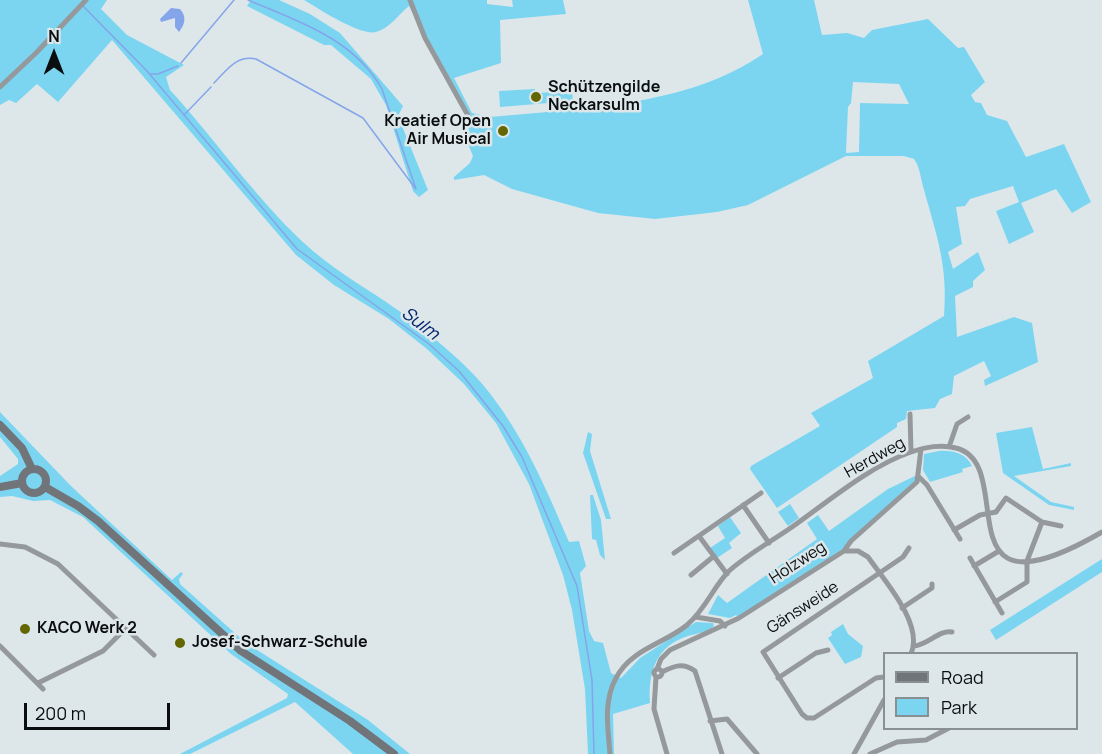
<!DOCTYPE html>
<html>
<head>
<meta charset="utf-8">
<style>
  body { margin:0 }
  #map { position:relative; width:1102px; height:754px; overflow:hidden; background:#dde7ea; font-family:Manrope,sans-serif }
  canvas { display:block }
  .legend { position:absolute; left:883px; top:652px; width:195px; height:78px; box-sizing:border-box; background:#dde7ea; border:2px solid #899092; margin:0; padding:8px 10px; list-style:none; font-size:18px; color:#0b0e0f }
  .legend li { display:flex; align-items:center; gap:12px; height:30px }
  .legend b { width:30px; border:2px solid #899092 }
  .north { position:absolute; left:24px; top:24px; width:60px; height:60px; -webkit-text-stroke:4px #dde7ea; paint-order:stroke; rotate:0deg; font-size:16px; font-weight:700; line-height:24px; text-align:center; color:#0b0e0f }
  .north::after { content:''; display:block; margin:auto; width:21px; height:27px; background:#0b0e0f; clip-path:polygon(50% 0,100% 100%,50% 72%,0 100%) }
  .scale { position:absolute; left:24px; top:703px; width:146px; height:27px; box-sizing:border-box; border:3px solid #0b0e0f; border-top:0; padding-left:8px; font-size:18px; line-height:21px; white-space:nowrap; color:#0b0e0f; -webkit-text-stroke:4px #dde7ea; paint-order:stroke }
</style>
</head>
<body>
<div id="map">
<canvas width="1102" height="754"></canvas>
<ul class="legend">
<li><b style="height:8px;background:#717579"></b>Road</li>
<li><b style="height:16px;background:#7bd5f1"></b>Park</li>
</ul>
<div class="north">N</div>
<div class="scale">200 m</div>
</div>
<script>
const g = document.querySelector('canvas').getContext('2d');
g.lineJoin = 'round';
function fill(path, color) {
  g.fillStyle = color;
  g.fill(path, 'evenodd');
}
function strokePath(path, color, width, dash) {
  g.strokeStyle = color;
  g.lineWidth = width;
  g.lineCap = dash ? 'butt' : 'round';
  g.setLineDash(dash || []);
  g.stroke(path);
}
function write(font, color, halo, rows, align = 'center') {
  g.font = font + ' Manrope,sans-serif';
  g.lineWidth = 5;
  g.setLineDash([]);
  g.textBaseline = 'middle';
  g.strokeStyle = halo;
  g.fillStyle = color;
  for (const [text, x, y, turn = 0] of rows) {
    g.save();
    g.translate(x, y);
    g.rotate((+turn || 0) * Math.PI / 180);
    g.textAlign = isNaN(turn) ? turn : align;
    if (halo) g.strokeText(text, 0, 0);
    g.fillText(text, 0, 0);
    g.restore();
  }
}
fill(new Path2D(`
  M0,0H107L101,9L127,35L184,65L166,77L170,90C218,142 259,204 313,251C342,276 379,295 410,319C436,340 463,361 484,386C522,432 546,488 569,542L579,541L586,566L580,573L589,631L594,641L603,643L611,673L621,678L640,658L696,622L713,623L714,626C708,633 697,633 688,636C656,646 648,672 650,703L613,714L614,754H588L585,689L572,610L563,575L529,484L496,423L464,384L427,349L389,319L334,285L296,255L112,40L58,102L37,84L16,103L9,100L0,105Z
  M251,0H279L310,14L340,33L403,106L398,116L428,190L419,197L413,191L386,105L371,79L331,45H324L247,6Z
  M304,0H487V4L513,7L512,0H563L566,14L500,20L501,63L454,78L472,113L490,117C581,108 686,107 763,54L748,0H814L822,35L847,33L864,38L872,30L928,19L958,48L964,47L985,82L971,95L975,102L981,103L987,115L1007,121L1026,157L1064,144L1091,202L1072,213L1056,189L1021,203L1034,232L1009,244L996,211L1019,202L1013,186L970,199L965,206L956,207L962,244L948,252L953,269L978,252L985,270L973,281V287L955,296L957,337L1014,317L1032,323L1038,362L985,386L984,380L991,376L984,361L954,376L952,394L940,399L935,408L907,411L906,419L897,423V427L777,508L750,469L751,466L820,426L811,413L873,378L868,361L944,316C948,266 937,237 924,190C921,180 920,167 914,159L904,156H846L748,205L717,212L655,219L598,213L512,189L484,175L454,180V177L470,163L473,156L468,144L469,120L409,6C399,14 389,29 376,32C360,36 319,9 304,0ZM853,82L899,84L909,104L860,103L859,152L846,153L848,107L851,103Z
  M535,89V93L572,91L573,101L500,107L499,91Z
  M0,412L71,486L172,580L181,572L183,574L179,579L180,584L246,643L368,720L410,754H353L295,702L190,754H180L287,698L288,694L231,654L83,517L50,500L33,501L12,496L0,497V476L18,464V459L0,437Z
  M1032,427L1043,469L1071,463V466L1014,476L1051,502L1074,507V510L1049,505L1003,473L996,433Z
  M588,432L592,434L590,451L611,519H606L583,453Z
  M939,451C952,450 966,453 972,466L962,469L963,472L930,482L923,470L924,454Z
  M917,475L916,480L846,547L739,618L736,615L730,618L708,614L718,595L727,603L817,539L807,523L818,515L829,531L888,489Z
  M590,495H593L601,520L605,560L600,555L596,540L592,539Z
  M790,504L799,518L788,526L778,512Z
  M730,517L741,533L729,543L732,548L717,558L710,548L725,538L718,526Z
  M1102,559V572L996,640L990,630Z
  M843,624L848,634L863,646L861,657L845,664L828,638L832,635L831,632Z`), '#7bd5f1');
fill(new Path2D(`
  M171,8L180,9C187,17 185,24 179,32L175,27V18L161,22L160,19Z`), '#84a5e9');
strokePath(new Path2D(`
  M248,0C298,21 354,39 382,89L416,189
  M83,6L147,71L297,249L429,344L459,371L503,426L522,457L577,586L592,680L594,754
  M181,63L234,0
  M151,74H158L178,66
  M214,83C227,70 236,55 256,59L363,118L415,188
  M185,114L211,87`), '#84a5e9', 1.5);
strokePath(new Path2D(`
  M410,0L425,38L471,121
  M0,87L36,53L86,0
  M910,414L911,452
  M949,447L957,424L968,417
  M919,477L927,485L960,539
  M743,505L769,543
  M954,530L980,515L996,512L1006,498L1042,522L1061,526
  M699,536L727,574
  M0,544L25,547L58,564L154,655
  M844,551H858L868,557C884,580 924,624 911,654
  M674,553L761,493
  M970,558L1002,613
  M974,566L999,551
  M691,575L714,556
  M995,602L1027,582V561L1042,522
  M902,608L932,588V584
  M696,617L720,621L725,626
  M0,646L43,689
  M914,646C928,645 940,629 952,632
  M654 673a4 4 0 1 1 8 0a4 4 0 1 1-8 0Z
  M657,669L661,659L670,650L739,618L844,551L851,541L917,482L921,449
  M662,672C674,666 683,662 695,671L722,754
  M656,677L654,709L667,754
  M884,677L876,678L814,718H807L802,714L763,652L903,557L909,548
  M778,678L816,653L828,650
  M38,683L103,651L126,628
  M710,721L727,719L757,754
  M610,754C608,728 603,702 616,678C631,649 664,644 687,625C706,609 713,587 729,571C748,554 772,541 792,527C829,501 868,467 911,452C924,447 942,444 956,448C1021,464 936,628 1102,532
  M854,754L884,700
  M870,754L897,742L926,740L949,728`), '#96999c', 5);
strokePath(new Path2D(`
  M0,425L22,448L32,469
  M22 481a12 12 0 1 1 24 0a12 12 0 1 1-24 0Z
  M0,487L22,483
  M45,487L78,506L98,521L241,651L350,721L394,754`), '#717579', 8);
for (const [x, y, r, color] of [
  [536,97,6,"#636601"],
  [503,131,6,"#636601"],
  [25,629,6,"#636601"],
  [180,643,6,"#636601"]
]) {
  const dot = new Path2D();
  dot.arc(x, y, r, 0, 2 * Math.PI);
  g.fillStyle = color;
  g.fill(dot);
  strokePath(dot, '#dde7ea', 2);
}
write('bold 16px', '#0b0e0f', '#dde7ea', [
  ["Schützengilde",548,88],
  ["Neckarsulm",548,106],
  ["Kreatief Open",491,122,"right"],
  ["Air Musical",491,140,"right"],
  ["KACO Werk 2",37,629],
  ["Josef-Schwarz-Schule",192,643]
], 'left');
write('16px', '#0b0e0f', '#dde7ea', [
  ["Herdweg",875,458,-29],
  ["Holzweg",798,563,-33],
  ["Gänsweide",803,608,-33]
]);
write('italic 18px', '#072571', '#dde7ea', [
  ["Sulm",420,324,37]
]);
</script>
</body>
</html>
